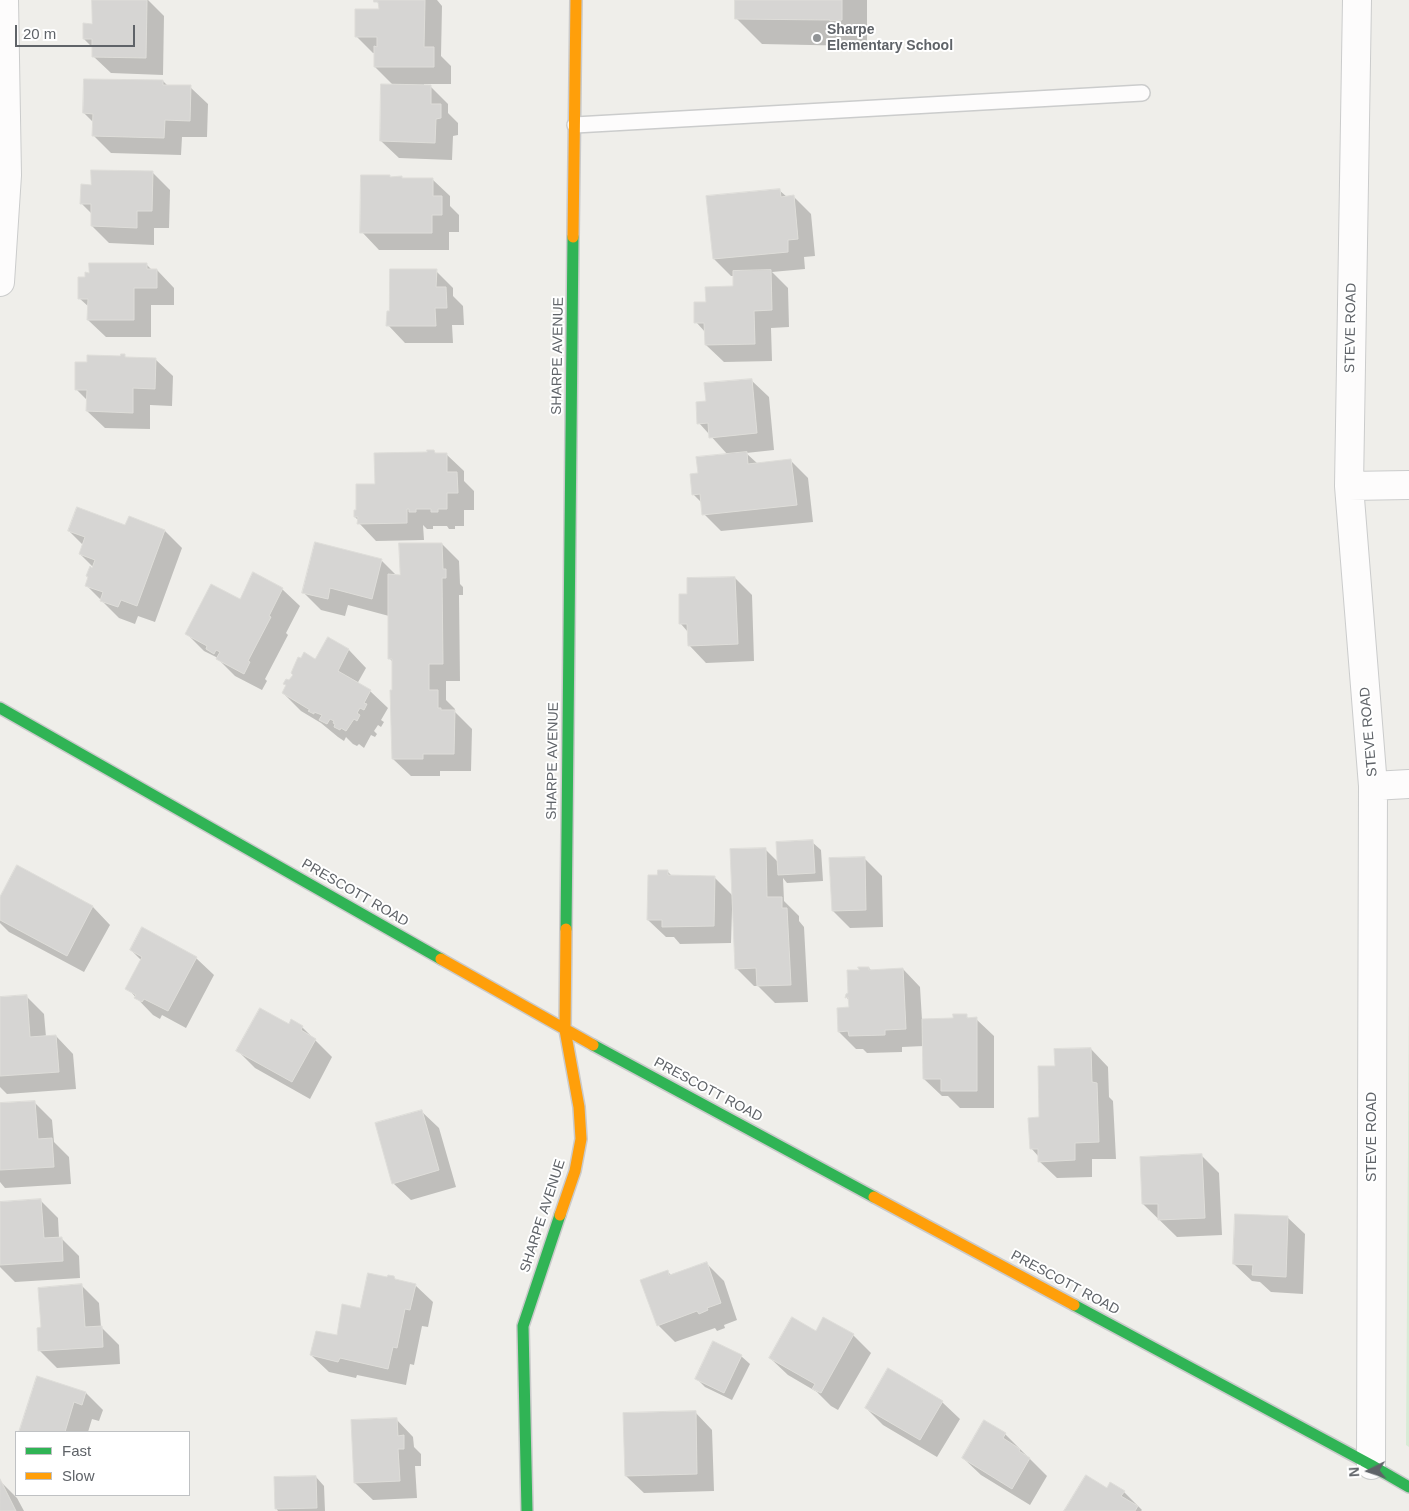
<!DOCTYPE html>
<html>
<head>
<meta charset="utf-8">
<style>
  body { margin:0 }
  #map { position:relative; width:1409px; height:1511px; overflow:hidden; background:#efeeea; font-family:Helvetica,sans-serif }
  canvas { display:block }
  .legend { position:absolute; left:15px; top:1431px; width:175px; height:65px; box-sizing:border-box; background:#fff; border:1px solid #bfc1c3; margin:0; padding:6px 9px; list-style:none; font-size:15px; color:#5f6368 }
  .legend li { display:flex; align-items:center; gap:10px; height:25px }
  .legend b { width:25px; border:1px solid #bfc1c3 }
  .north { position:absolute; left:1344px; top:1446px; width:50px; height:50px; -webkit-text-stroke:4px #fff; paint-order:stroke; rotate:266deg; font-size:14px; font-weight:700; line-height:20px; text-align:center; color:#5f6368 }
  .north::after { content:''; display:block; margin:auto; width:18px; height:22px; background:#5f6368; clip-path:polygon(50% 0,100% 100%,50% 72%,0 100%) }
  .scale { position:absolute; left:15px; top:25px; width:120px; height:22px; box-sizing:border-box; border:2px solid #5f6368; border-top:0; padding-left:6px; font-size:15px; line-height:18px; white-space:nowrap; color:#5f6368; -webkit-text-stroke:4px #fff; paint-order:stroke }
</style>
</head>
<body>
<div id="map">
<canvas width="1409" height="1511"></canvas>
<ul class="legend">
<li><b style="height:6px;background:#30b455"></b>Fast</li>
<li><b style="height:6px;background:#ff9f0a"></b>Slow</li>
</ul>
<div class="north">N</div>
<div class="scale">20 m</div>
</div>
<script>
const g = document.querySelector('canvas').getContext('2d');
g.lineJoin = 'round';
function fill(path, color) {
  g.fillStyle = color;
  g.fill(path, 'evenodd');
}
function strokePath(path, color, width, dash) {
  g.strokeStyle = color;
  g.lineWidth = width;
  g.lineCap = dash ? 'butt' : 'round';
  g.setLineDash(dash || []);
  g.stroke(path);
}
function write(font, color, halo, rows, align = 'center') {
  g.font = font + ' Helvetica,sans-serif';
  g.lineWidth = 4;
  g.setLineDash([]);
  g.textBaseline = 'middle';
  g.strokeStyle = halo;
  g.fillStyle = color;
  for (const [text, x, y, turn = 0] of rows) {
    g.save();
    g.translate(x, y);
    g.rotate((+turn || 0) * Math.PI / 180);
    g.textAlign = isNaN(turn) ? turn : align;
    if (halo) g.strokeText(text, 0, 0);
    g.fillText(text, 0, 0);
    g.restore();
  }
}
fill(new Path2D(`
  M1409,993V1447L1406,1445Z`), '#d8ebd6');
fill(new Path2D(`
  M93,0H148L164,16L163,75L111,73L93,56V48L84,39L93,25Z
  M376,0H437L442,6L441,56L451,66V84H424V86H430L448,104V113L458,123V135L453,136L452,160L399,158L381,141L393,85L375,67V53H373L356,36L380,10V6Z
  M736,0H867V45H859L858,46L762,44L736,18Z
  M163,81L168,86L190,87L208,104L207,137H182L181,155L111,153L94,136V123L84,113Z
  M152,172L170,190L169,228H154V245L109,243L92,226V214L82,204L92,186Z
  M401,177L403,179H432L450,196V206L459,215V232H449V250H379L362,232L391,179Z
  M779,190L787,197H794L811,214L815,256L804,257L805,269L772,272L788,288L789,327L771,328L772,361L724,362L706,345V333L696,322L707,303L735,288L734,276H731L714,259Z
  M146,264L152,270H157L174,288V305H151V337H106L88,320L89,307L79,298Z
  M436,271L453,288V296L463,306L464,325H452L453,343H405L388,325Z
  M124,356L127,358L155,359L173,376L172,406L150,405V429L105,428L87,411L88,401L76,389L88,364Z
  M751,380L769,397L774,450L746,453L758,464L791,461L808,478L813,522L721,531L704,514L703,504L693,494L700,474L728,455L699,423L707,402Z
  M434,452L437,454H446L464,471V481L474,491V510H464V526H455V529H449L447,526H433V529H427L423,525L424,540L376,541L359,523V521L355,517L358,512L377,485Z
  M69,531H165L182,548L155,622L138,616L135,624L119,618L86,585L97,571L80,554L83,545Z
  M442,544L459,561L460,584L463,587V595H459L460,681H446V700L455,709V712L472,729L471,771H440V776H411L393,759V662L390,659L389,616L348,605L345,616L321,610L303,592L381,560L397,576H401Z
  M735,578L752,595L754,661L706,663L689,645L688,632L681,624L688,595Z
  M282,589L300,606L286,633L288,635L265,679L267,681L262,690L235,676L216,657L204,651L187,634L240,600Z
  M328,639L349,650L366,668L357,684L370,691L388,708L381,720L384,722L381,727L378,725L374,731L377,734L375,737L371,735L364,748L359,744L357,746L353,744L346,737L344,741L338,737L321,723L301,711L283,693L287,686L285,684L290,682L316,660Z
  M812,842L821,850L823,881L787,883L783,878L784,901L799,916V921L804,927L808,1002L775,1003L758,986H754L736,968L734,910H732L731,943L680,944L674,937H666L648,920L659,877L668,872L673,877H714L733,896L765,849L778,862Z
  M864,858L882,876L883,927L850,928L833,911Z
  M17,867L93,907L110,925L84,972L9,932L0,923V899Z
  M131,950L196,958L214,975L186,1028L162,1015L160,1019L153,1015L127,988L141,960Z
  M869,968L872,971L903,969L920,987L922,1020L954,1019L966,1016L969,1019H976L994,1036V1108H960L948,1096H942L924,1079V1046L902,1047V1052L867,1053L863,1049H856L839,1032L850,1008L849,1000L846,997L850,995L860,971Z
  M27,997L44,1014L46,1037L56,1036L73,1054L76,1089L7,1094L0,1087V999Z
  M289,1026L302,1027L332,1057L310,1099L255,1068L238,1051Z
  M1091,1049L1108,1067L1109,1097L1113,1101L1116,1159H1092V1177L1057,1178L1039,1161V1157L1031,1148L1056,1067Z
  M35,1103L52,1120L54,1142L69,1157L71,1184L5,1188L0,1182V1105Z
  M421,1111L439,1128L456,1187L411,1200L393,1183Z
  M1202,1156L1219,1173L1222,1235L1177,1237L1143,1204Z
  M40,1200L58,1218L59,1238H61L79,1256L80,1278L15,1282L0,1267V1203Z
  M1287,1217L1305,1234L1303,1294L1271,1292L1260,1282L1252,1281L1234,1264Z
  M706,1263L724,1281L737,1320L724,1325L725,1328L717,1331L715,1328L675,1342L658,1325L667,1271L672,1276Z
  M397,1281L415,1285L433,1302L428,1327L422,1326L414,1365L410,1364L406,1385L357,1375L356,1378L329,1372L311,1355L338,1337Z
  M82,1286L99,1303L101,1327L119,1345L120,1364L57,1368L39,1350L42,1329Z
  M824,1318L853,1335L871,1353L838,1410L831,1406L817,1392L788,1375L770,1358L816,1333Z
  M741,1356L750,1364L732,1400L705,1387L697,1379Z
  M38,1378L86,1393L103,1410L99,1421L92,1419L88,1432H21Z
  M942,1402L960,1419L937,1457L883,1425L866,1408Z
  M695,1412L712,1430L714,1491L644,1493L626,1476Z
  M396,1419L413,1437L414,1447L421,1454V1466H415L417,1498L373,1500L355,1483Z
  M1005,1434L1047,1476L1030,1505L981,1475L963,1458Z
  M316,1477L324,1486L325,1511H278L276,1508Z
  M0,1481L17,1498L24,1511H0Z
  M1111,1484L1124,1492L1142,1510L1141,1511H1066L1108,1489Z`), '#0003');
const building = new Path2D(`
  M92,0H147L146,58L92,57V39H83V23L92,24Z
  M374,0H425L424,47H434V67H374V46L377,47V37H355V9H379L378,2H374Z
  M735,0H842V20L830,21V20L735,19Z
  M84,79L163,80V85H191L190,121L165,120L164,138L92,136L93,114L83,113Z
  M381,84L431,85V104H441V118L436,119L435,143L380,141Z
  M91,170L153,171L152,211H137V228L91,226V204H80L81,184L91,185Z
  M361,175H390V177L402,176V178H433V196H442V215H432V233H360Z
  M780,189L781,197L794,195L798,239L788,240V252L713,259L706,196Z
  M89,263H147V269H157V288H134V320H87L88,299H78V277H85V272L89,273Z
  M390,269H437L436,287H446L447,308H435L436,326H386L387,311H389Z
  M771,270L772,310L754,311L755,344L705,345L704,323H694V302H706L705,287L733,286V271Z
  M121,354H125V357L156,358L155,389L133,388V413L86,411L87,390H75V362H87V355L120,356Z
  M752,379L757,433L709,438L708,423L697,424L696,402L706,401L704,383Z
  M427,450H434L435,453H447V472H457L458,493H447V509H438V512H431V509H416V512H409V509H407V523L357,524L358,517H354V510H356V484H375L374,453L427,452Z
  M747,452L748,464L791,459L797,505L702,515L700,494L692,495L690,474L698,473L696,457Z
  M77,507L125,525L129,516L165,530L137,606L121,600L118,607L100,601L103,592L85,586L88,577L86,576L90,566L92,568L95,560L79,554L85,537L68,531Z
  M315,542L382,559L372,599L330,588L328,599L302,593Z
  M399,543H442L443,569H446V578H442L443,664H429V690H438V708H441V710H455L454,754H423V759H392L390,690H392V659H388V574L400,575Z
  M253,572L283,588L269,616L271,617L248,661L250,662L244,674L216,659L220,652L216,650L214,654L206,649L207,646L185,634L211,584L240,599Z
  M735,577L738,644L688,646L687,624H679V594H687V578Z
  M328,637L349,649L338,671L371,690L364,703L367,704L364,710L360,708L357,713L360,715L357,721L354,719L346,731L341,728L340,730L334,727L335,724L333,723L334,721L330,719L327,724L319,720L322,715L314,712V714L308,711L310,710L282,693L286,685L283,684L286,679L289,680L293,675L291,673L298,657L301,658L304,652L315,659Z
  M813,840L815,873L778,875L776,842Z
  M766,848L767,897H782V908H787L791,985L757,986L756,968L735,969L730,849Z
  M865,857L866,910L832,911L829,858Z
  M17,865L93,906L67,956L0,920V897Z
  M658,870H668V875L715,876L714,926L662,927V920H647L648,875H657Z
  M142,927L197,957L168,1011L144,999L142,1002L134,998L136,995L125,989L142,957L130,950Z
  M858,967H869V970L903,968L906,1029L885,1030V1035L849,1036L848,1031L838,1032L837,1008L849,1007L848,997L845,998L846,994L848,993L847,970H859Z
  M27,995L30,1037L56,1035L59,1072L0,1076V997Z
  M260,1008L289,1024L291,1019L303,1026L301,1030L316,1039L292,1082L236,1051Z
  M953,1014H967V1018L977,1017V1091H941V1079H923L922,1019L953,1018Z
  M1091,1048L1092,1082L1097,1083L1099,1142L1075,1143V1160L1038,1162V1149H1030L1028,1118L1039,1117L1038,1066H1055L1054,1049Z
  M35,1101L38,1139L52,1138L54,1167L0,1170V1103Z
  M422,1110L439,1170L392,1184L375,1123Z
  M1202,1154L1205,1218L1158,1220V1204H1142L1140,1157Z
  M41,1199L44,1238L62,1237L63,1261L0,1265V1202Z
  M1235,1214L1288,1216L1286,1277L1252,1275L1253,1265L1233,1264Z
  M707,1262L721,1303L707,1308L708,1310L699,1314L697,1311L657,1326L640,1280L668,1270L669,1275Z
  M368,1273L387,1277L388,1275L394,1276L395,1279L416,1284L410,1310L405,1309L397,1348L393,1347L388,1369L340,1358L338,1362L310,1355L316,1331L337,1335L342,1304L360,1308Z
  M82,1284L85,1327L102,1326L103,1347L38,1351L37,1328L41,1327L38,1288Z
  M792,1317L816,1331L823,1317L854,1334L821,1393L812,1389L815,1384L769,1358Z
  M713,1341L742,1355L724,1393L695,1379Z
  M888,1368L943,1401L920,1440L865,1408Z
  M37,1376L86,1392L82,1405L74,1402L65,1432H19Z
  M696,1411L697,1474L625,1476L623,1413Z
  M397,1418L398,1436L404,1435V1449H398L400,1481L354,1483L351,1420Z
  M984,1420L1006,1433L1003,1438L1020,1449L1019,1451L1030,1458L1012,1489L962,1458Z
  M1086,1475L1107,1488L1110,1482L1125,1491L1121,1496L1138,1506L1135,1511H1064Z
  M316,1476L317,1508L275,1509L274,1477Z
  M0,1479L16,1511H0Z`);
fill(building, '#d6d5d3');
strokePath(building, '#deddd9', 1);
const lane = new Path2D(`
  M575,125L1142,93`);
const street = new Path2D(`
  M1357,0L1349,486L1373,786L1371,1465
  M0,282L7,175L4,0
  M1349,486L1409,485
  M1373,786L1409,784`);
const fast = new Path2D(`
  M0,708L441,959
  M566,929L573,237
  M593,1045L874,1197
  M1074,1305L1371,1465L1409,1487
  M527,1511L523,1326L560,1215`);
const slow = new Path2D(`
  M573,237L576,0
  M441,959L593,1045
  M874,1197L1074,1305
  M560,1215L575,1171L581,1139L579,1107L565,1030L566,929`);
strokePath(lane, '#cbcccc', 18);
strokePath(street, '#cbcccc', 30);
strokePath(fast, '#cacacb', 14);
strokePath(slow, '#cacacb', 14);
strokePath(lane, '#fdfcfc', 15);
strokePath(street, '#fdfcfc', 28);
strokePath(fast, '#30b455', 11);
strokePath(slow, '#ff9f0a', 11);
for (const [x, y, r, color] of [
  [817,38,5,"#919496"]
]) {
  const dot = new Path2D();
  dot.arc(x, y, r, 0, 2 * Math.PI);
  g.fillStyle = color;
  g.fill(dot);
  strokePath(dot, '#fff', 2);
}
write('bold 14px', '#5f6368', '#fff', [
  ["Sharpe",827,30],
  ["Elementary School",827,46]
], 'left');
write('14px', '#5f6368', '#fff', [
  ["STEVE ROAD",1351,328,-89],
  ["SHARPE AVENUE",558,356,-89],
  ["STEVE ROAD",1369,732,-95],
  ["SHARPE AVENUE",553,761,-89],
  ["PRESCOTT ROAD",355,893,30],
  ["PRESCOTT ROAD",708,1090,28],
  ["STEVE ROAD",1372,1137,-90],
  ["SHARPE AVENUE",543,1216,-72],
  ["PRESCOTT ROAD",1065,1283,28]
]);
</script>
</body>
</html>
